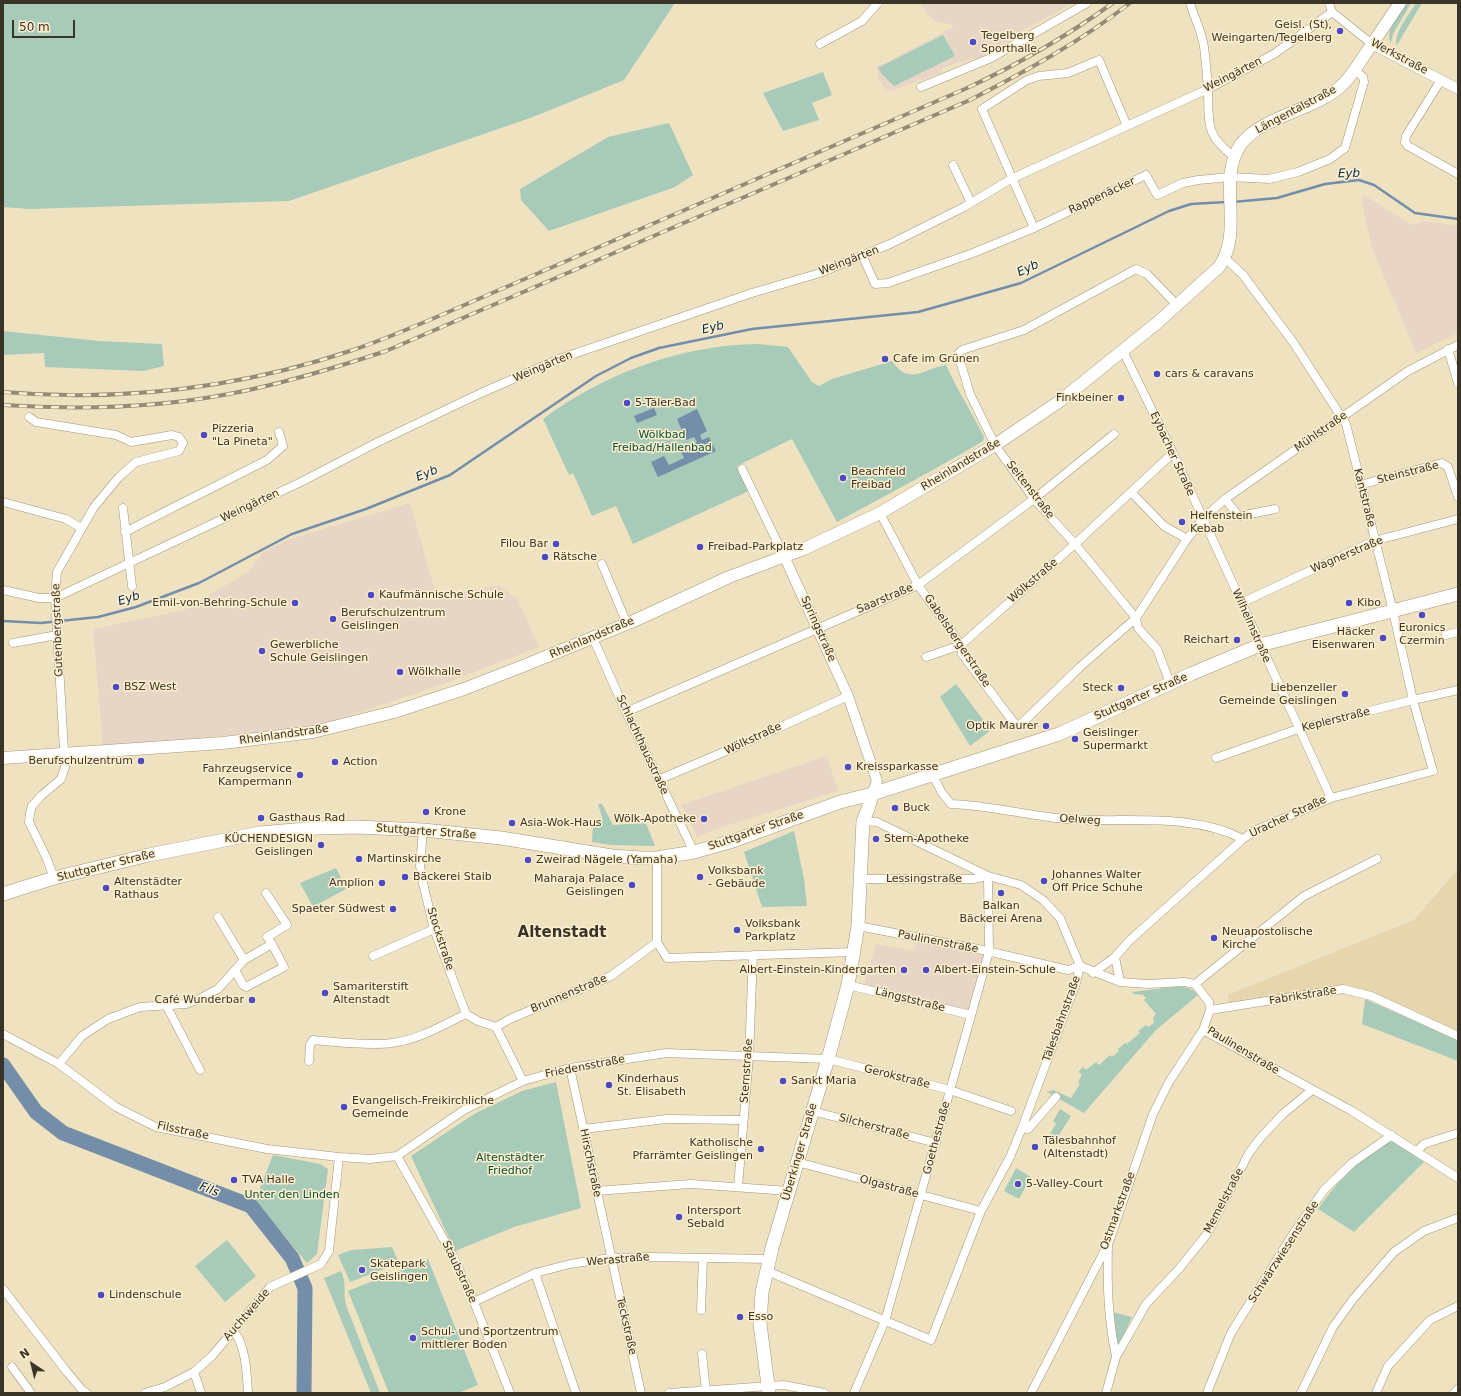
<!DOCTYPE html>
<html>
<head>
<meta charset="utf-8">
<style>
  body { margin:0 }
  #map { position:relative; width:1461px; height:1396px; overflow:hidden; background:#efe2c1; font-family:"DejaVu Sans",sans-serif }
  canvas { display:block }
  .frame { position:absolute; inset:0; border:4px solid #393427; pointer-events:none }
  .north { position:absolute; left:12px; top:1344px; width:40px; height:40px; -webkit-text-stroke:3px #fdefce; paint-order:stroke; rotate:325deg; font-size:11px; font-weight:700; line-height:16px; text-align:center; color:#393427 }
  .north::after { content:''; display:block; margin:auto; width:14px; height:18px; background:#393427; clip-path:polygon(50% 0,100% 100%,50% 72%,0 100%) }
  .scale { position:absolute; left:12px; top:20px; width:63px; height:18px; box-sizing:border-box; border:2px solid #393427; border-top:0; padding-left:5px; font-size:12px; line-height:14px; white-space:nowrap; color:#393427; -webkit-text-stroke:3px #fdefce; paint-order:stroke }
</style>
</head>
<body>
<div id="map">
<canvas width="1461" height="1396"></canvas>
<div class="frame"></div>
<div class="north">N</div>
<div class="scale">50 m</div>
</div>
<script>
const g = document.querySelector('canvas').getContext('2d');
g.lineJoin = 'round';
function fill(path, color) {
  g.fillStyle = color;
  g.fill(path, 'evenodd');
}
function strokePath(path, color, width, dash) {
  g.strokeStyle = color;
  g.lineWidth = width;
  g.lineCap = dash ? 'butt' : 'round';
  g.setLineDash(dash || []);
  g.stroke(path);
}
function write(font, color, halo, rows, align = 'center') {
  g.font = font + ' "DejaVu Sans",sans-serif';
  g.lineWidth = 3;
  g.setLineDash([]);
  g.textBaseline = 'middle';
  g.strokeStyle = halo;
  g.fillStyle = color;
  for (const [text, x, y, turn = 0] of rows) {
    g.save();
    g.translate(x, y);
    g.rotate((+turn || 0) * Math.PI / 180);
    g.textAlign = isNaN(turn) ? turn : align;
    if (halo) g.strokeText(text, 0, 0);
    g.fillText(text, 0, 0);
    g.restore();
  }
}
fill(new Path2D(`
  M1362,194L1412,225L1426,221L1458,226V333L1416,353L1373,250L1365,218Z
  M827,756L838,791L719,828L697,837L681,805Z`), '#e9d5c6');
fill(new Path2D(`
  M1458,869V1031L1362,989L1343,984L1229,1005L1228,995L1414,920Z`), '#e6d5ad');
fill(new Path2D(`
  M921,3H1073L1023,30L1001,48L979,58L956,63L942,68V72L891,91L887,90L879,80L877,67L955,26L935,21L927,14Z
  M410,503L436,595L445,596L498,585L518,600L539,647L446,683L331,722L301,728L237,735L103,746L93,629L184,610L248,572L263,552L290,539Z
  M917,938L989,952L971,1015L863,988L876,944L913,951Z`), '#e7d5c5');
fill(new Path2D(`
  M3,3H675L624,80L533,117L289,201L29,209L3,207Z
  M1406,3H1411L1393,34L1391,43C1384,31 1400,13 1406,3Z
  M1416,3H1422L1397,45C1392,35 1411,12 1416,3Z
  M943,35L955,56L894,86L882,74L878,68Z
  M823,72L832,95L812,103L819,120L783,131L763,93Z
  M669,123L693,175L675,187L549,231L521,200L520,189L608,137Z
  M3,331L99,341L162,344L164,366L143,371L45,367L44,353L3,355Z
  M758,344L788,347L812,382L819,386L832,379L892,361C910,387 924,368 946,365C957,390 972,412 984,437L983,441C935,470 886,495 837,522L792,439L737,466L749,491L633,544L616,506L592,516L573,473L569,475L543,419C605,373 681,345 758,344Z
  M956,684L991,730L970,746L940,697Z
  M598,804H602L613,825L646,823L655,846L611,845L592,842L593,822L603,821Z
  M794,831L804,879L807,906L762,907L744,852Z
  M336,868L346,889L313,907L300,883Z
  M1173,987C1184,987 1191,986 1198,995L1156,1030L1084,1113L1047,1092L1053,1090L1071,1098L1080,1084L1078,1083L1082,1074L1078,1072L1083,1067L1086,1070L1096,1062L1099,1065L1110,1055L1112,1057L1119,1051L1118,1049L1125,1043L1127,1044L1140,1033L1138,1031L1146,1025L1148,1027L1154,1023L1153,1018L1156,1014L1144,1000L1146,998L1143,995L1134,994L1132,992Z
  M1365,999L1458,1040V1061L1362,1024Z
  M556,1082L581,1208L514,1227L455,1251L411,1156L474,1114L522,1091Z
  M1060,1109L1071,1116L1057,1138L1050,1134L1056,1124L1053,1121Z
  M1389,1142H1395L1424,1162L1354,1232L1318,1209C1337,1181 1360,1159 1389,1142Z
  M273,1155L320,1164L328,1169L317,1254L307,1263L255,1201Z
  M1016,1168L1031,1177L1019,1199L1004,1191Z
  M227,1240L256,1276L225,1302L195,1266Z
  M392,1247L399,1263L350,1282L338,1255L351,1250Z
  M428,1259L478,1385L458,1393H389L348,1291Z
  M341,1271C347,1284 343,1291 346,1305L380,1393H371L324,1278Z
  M1113,1312L1132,1317L1117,1349Z`), '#a7cbb8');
fill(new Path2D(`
  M654,408L657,415L637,423L634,416Z
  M697,409L707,431L700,435L702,440L709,437L716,451L658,477L651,462L664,456L669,465L684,458L680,450L697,442L694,437L686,440L677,419Z`), '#748da8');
strokePath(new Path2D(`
  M1233,202L1277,198L1325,184L1359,180L1374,185L1415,213L1458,219
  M3,621L41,623L98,617L136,607L199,583L292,534L366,509L450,475L596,376L631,358L659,348L752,329L918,312L1021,283L1169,211L1191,204L1226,202`), '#748da8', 2.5);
strokePath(new Path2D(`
  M3,1065L36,1112L63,1133L251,1206L292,1258L305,1288L304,1393`), '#748da8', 15);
const minor = new Path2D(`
  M1190,3C1194,17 1202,32 1204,47C1206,61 1207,76 1208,90C1209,123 1205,135 1234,157
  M1329,3L1332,12L1372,44
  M820,44L862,21L878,3
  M1441,80L1406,136L1405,142L1408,146L1458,174
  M921,87L991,58L1087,3
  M953,165L971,203
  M1034,228L982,109L1027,80L1039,76L1068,73L1099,60L1127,126
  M863,257L875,284L888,283L973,253L1034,228L1146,175L1157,195L1183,183L1198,180L1230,177L1269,179L1298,172L1330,159L1345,148L1364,82L1363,77L1355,70
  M1448,349L1458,383
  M1123,351L1173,453L1331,798
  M29,417L36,422L116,435L131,442L172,435L179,437L183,443L179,451L136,462L119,477L94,507L57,572L55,598L65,767L61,779L41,796L32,806L30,813L29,822L47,859L54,878
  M742,469L784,556
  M1360,485L1442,463L1448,467L1458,497
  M1131,492L1164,526L1187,539
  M1225,499L1237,514L1240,516L1275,509
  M3,502L66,519L81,528
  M123,508L132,586
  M880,513L918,585L961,645L962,654L1015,724L1020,725L1080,667L1136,618L1187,539L1203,519L1225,499L1408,371L1458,345
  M125,532L267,460L283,446L279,432
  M602,564L627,624
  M3,590L39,598H55L301,482L376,443L481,393L559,359L752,293L820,273L890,244L964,207L1011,179L1208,89L1274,54L1332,12
  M1241,603L1374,541L1458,519
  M1446,635L1458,632
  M593,638L626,712L694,852
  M13,643L57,635
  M926,657L961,645L1075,544L1173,453
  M1170,683L1157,649L1138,628L1136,618L1075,544L1034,499L995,445L970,394L958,354L962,350L1024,330L1136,269L1147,274L1177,305
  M626,712L918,585L1034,499L1114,434
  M1216,758L1298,729L1413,700L1458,690
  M932,774L942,793L951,804C986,805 1021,814 1056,818C1116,825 1187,810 1243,839
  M658,780L745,743L848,696
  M423,830L420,866L423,883L434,929L466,1014L478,1021L496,1027
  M860,879H973L988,876
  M858,926L983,950L1068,970L1080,966L1120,982L1148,984L1184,982L1195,984L1209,1002L1210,1010L1203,1030L1169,1082L1153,1114L1109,1242L1031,1393
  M657,942V858
  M373,956L434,929
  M1115,957L1120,982
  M244,960L272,944L267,937L287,925L266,893
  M235,970L243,985L246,987L284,967L272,944
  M1093,973L1115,957L1130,940L1243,839L1254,831L1331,798L1433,771L1413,700L1393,611L1346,424L1293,342L1243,275L1225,258
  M1195,984L1304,896L1377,859
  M848,985L971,1015
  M166,1005L200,1070
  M1210,1010L1343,989L1371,996L1458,1036
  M1203,1030L1352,1111L1458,1178
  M3,1034L59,1064L116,1107L156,1127L267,1149L339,1157L370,1159L397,1156L464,1110L523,1081L570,1068L666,1053L828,1059L950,1090L1011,1111
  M309,1061L310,1045L313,1040C337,1042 368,1046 392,1043C418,1040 443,1025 466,1014
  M59,1064L82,1036L108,1019L140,1007L186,1004L199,999L218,989L244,960L218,917
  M570,1068L641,1393
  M523,1081L496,1027L510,1019L611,976L657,942L667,958L854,952
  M812,1111L936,1143
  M1022,1128L1028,1129L1056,1097
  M583,1129L667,1119L743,1120
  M1417,1151L1424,1144L1458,1133
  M397,1156L453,1256L474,1302L510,1393
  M797,1162L981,1211
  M738,1187L749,1056L753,955
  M596,1191L691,1184L789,1191
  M1108,1245C1107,1286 1108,1317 1116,1357
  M767,1271L931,1340L981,1211L1010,1157L1022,1128L1076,983L1080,966L1060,918L1043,900L1021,885L988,876L877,822L863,821
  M535,1273L576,1393
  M3,1289L67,1372L83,1391L87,1393
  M474,1302L535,1273L570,1264L610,1258L649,1257L770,1259
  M701,1310L703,1258
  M233,1331C246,1343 247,1376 248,1393
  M702,1354L706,1391
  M12,1367L31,1393
  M194,1372L201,1393
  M145,1393L165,1387L194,1372L212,1356L270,1287L321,1264L329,1251L339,1157
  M669,1393L784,1385L824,1393
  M854,1393L885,1321L989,952L988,876
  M1106,1393L1116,1357L1146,1304L1178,1270L1207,1234L1249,1153L1262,1136L1283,1114L1312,1090
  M1207,1393L1231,1333L1295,1231L1324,1190L1352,1163L1392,1135
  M1301,1393L1333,1327L1354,1298L1394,1252L1424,1231L1458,1218
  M1376,1393L1388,1366L1430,1320L1458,1306
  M1454,1393L1458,1389`);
const tertiary = new Path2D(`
  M1372,44L1458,89
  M784,556L848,696L877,781L872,794`);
const secondary = new Path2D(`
  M3,758L223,743L313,732L394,712L464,689L528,664L636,620L729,577L804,549L880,513L995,445L1060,401L1157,323L1219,267C1245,230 1216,180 1241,144C1261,117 1314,110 1340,87C1349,80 1356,68 1362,59C1375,40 1387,22 1400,3`);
const primary = new Path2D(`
  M3,894L54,878L149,855L260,833L317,828L357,827L423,830L501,838L612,856L641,858H657L694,852L733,841L840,802L872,794L1059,734L1191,674L1260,645L1458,594
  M769,1393L760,1324L762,1292L772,1248L828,1059L848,985L858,926L863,821L868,809L872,794`);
strokePath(minor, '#a39678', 9);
strokePath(tertiary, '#a39678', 11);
strokePath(secondary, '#a39678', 13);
strokePath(primary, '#a39678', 14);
strokePath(minor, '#fff', 8);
strokePath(tertiary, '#fff', 10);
strokePath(secondary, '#fff', 12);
strokePath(primary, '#fff', 13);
const rail = new Path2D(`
  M3,392C122,402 240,388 353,350C380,341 406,330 432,319L965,89C1017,65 1067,36 1113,3
  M3,405C78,410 155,408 229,394C282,384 335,368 386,351L970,100C1026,71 1080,42 1130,3`);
strokePath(rail, '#958c75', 4);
strokePath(rail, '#fdefce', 2.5, [8]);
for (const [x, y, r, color] of [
  [1340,31,4,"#4d49c0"],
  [973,42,4,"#4d49c0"],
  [885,359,4,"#4d49c0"],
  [1157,374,4,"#4d49c0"],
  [1121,398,4,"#4d49c0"],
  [627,403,4,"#4d49c0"],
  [204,435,4,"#4d49c0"],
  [843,478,4,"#4d49c0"],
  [1182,522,4,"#4d49c0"],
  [556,544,4,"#4d49c0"],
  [700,547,4,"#4d49c0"],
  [545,557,4,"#4d49c0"],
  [371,595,4,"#4d49c0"],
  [295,603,4,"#4d49c0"],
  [1349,603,4,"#4d49c0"],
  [1422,615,4,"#4d49c0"],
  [333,619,4,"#4d49c0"],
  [1383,638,4,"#4d49c0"],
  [1237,640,4,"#4d49c0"],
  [262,651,4,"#4d49c0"],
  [400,672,4,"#4d49c0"],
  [116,687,4,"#4d49c0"],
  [1121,688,4,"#4d49c0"],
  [1345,694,4,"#4d49c0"],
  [1046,726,4,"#4d49c0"],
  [1075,739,4,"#4d49c0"],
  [141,761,4,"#4d49c0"],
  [335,762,4,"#4d49c0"],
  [848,767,4,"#4d49c0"],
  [300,775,4,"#4d49c0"],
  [895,808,4,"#4d49c0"],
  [426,812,4,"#4d49c0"],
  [261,818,4,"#4d49c0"],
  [704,819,4,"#4d49c0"],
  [512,823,4,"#4d49c0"],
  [876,839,4,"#4d49c0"],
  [321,845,4,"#4d49c0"],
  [359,859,4,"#4d49c0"],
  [528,860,4,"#4d49c0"],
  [405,877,4,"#4d49c0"],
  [700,877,4,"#4d49c0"],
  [1044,881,4,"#4d49c0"],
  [382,883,4,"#4d49c0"],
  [632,885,4,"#4d49c0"],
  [106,888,4,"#4d49c0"],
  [1001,893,4,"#4d49c0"],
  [393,909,4,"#4d49c0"],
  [737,930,4,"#4d49c0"],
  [1214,938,4,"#4d49c0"],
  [904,970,4,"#4d49c0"],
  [926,970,4,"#4d49c0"],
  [325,993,4,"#4d49c0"],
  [252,1000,4,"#4d49c0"],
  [783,1081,4,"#4d49c0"],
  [609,1085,4,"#4d49c0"],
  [344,1107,4,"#4d49c0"],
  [1035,1147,4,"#4d49c0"],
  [761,1149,4,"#4d49c0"],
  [234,1180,4,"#4d49c0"],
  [1018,1184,4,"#4d49c0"],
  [679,1217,4,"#4d49c0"],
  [362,1270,4,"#4d49c0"],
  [101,1295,4,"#4d49c0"],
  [740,1317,4,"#4d49c0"],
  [413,1338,4,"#4d49c0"]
]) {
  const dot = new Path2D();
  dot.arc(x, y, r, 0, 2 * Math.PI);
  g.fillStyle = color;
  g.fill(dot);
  strokePath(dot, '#fdefce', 1.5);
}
write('11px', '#393427', '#fdefce', [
  ["Geisl. (St),",1332,25,"right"],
  ["Weingarten/Tegelberg",1332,38,"right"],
  ["Tegelberg",981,36],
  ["Sporthalle",981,49],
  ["Cafe im Grünen",893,359],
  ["cars & caravans",1165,374],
  ["Finkbeiner",1113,398,"right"],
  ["5-Täler-Bad",635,403],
  ["Pizzeria",212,429],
  ["\"La Pineta\"",212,442],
  ["Beachfeld",851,472],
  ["Freibad",851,485],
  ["Helfenstein",1190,516],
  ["Kebab",1190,529],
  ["Filou Bar",548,544,"right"],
  ["Freibad-Parkplatz",708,547],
  ["Rätsche",553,557],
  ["Kaufmännische Schule",379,595],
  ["Emil-von-Behring-Schule",287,603,"right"],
  ["Kibo",1357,603],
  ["Berufschulzentrum",341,613],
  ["Geislingen",341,626],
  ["Euronics",1422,628,"center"],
  ["Czermin",1422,641,"center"],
  ["Häcker",1375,632,"right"],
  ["Eisenwaren",1375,645,"right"],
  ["Reichart",1229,640,"right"],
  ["Gewerbliche",270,645],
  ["Schule Geislingen",270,658],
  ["Wölkhalle",408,672],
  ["BSZ West",124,687],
  ["Steck",1113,688,"right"],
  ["Liebenzeller",1337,688,"right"],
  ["Gemeinde Geislingen",1337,701,"right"],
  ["Optik Maurer",1038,726,"right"],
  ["Geislinger",1083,733],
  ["Supermarkt",1083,746],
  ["Berufschulzentrum",133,761,"right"],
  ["Action",343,762],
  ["Kreissparkasse",856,767],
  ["Fahrzeugservice",292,769,"right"],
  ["Kampermann",292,782,"right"],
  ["Buck",903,808],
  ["Krone",434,812],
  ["Gasthaus Rad",269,818],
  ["Wölk-Apotheke",696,819,"right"],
  ["Asia-Wok-Haus",520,823],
  ["KÜCHENDESIGN",313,839,"right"],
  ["Geislingen",313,852,"right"],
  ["Stern-Apotheke",884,839],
  ["Martinskirche",367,859],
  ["Zweirad Nägele (Yamaha)",536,860],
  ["Volksbank",708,871],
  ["- Gebäude",708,884],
  ["Johannes Walter",1052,875],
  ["Off Price Schuhe",1052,888],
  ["Bäckerei Staib",413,877],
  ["Maharaja Palace",624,879,"right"],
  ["Geislingen",624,892,"right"],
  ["Altenstädter",114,882],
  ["Rathaus",114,895],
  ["Amplion",374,883,"right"],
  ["Balkan",1001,906,"center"],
  ["Bäckerei Arena",1001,919,"center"],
  ["Spaeter Südwest",385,909,"right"],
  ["Volksbank",745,924],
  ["Parkplatz",745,937],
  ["Neuapostolische",1222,932],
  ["Kirche",1222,945],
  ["Albert-Einstein-Kindergarten",896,970,"right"],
  ["Albert-Einstein-Schule",934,970],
  ["Samariterstift",333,987],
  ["Altenstadt",333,1000],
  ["Café Wunderbar",244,1000,"right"],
  ["Kinderhaus",617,1079],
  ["St. Elisabeth",617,1092],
  ["Sankt Maria",791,1081],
  ["Evangelisch-Freikirchliche",352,1101],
  ["Gemeinde",352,1114],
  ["Tälesbahnhof",1043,1141],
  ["(Altenstadt)",1043,1154],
  ["Katholische",753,1143,"right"],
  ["Pfarrämter Geislingen",753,1156,"right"],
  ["TVA Halle",242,1180],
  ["5-Valley-Court",1026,1184],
  ["Intersport",687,1211],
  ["Sebald",687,1224],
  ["Skatepark",370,1264],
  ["Geislingen",370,1277],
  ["Lindenschule",109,1295],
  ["Esso",748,1317],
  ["Schul- und Sportzentrum",421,1332],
  ["mittlerer Boden",421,1345]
], 'left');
write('11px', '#393427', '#fdefce', [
  ["Werkstraße",1399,57,28],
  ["Weingärten",1233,75,-27],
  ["Längentalstraße",1296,110,-28],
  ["Rappenäcker",1102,196,-25],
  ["Weingärten",849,261,-21],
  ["Weingärten",543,367,-23],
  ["Mühlstraße",1321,432,-35],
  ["Eybacher Straße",1172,454,65],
  ["Rheinlandstraße",961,465,-31],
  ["Steinstraße",1408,473,-14],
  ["Seitenstraße",1030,490,52],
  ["Kantstraße",1364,498,76],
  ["Weingärten",250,506,-25],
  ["Wagnerstraße",1347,555,-23],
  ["Wölkstraße",1033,581,-41],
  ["Saarstraße",885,599,-23],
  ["Wilhelmstraße",1251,626,66],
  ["Springstraße",818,629,66],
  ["Gutenbergstraße",58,630,-92],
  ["Rheinlandstraße",592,638,-23],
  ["Gabelsbergerstraße",957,641,56],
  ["Stuttgarter Straße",1141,697,-24],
  ["Keplerstraße",1336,720,-14],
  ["Rheinlandstraße",284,735,-8],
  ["Wölkstraße",753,739,-25],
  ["Schlachthausstraße",642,745,65],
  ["Uracher Straße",1288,817,-25],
  ["Oelweg",1080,820,4],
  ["Stuttgarter Straße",756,831,-19],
  ["Stuttgarter Straße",426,832,4],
  ["Stuttgarter Straße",106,866,-14],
  ["Lessingstraße",924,879],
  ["Stockstraße",440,939,72],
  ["Paulinenstraße",938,942,11],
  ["Brunnenstraße",569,994,-23],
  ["Fabrikstraße",1303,996,-9],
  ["Längststraße",910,1000,14],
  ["Tälesbahnstraße",1062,1019,-70],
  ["Paulinenstraße",1243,1051,31],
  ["Friedensstraße",585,1067,-11],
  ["Sternstraße",747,1071,-86],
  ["Gerokstraße",897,1077,14],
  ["Silcherstraße",874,1127,15],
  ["Filsstraße",183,1131,12],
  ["Goethestraße",937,1138,-75],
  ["Überkinger Straße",800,1152,-74],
  ["Hirschstraße",590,1163,78],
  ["Olgastraße",889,1187,15],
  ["Memelstraße",1224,1201,-62],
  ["Ostmarkstraße",1118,1211,-70],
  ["Schwärzwiesenstraße",1284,1252,-57],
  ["Werastraße",618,1260,-5],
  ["Staubstraße",459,1272,65],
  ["Auchtweide",247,1315,-49],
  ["Teckstraße",626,1326,77]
]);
write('11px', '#054e34', '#fdefce', [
  ["Wölkbad",662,435],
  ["Freibad/Hallenbad",662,448],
  ["Altenstädter",510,1158],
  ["Friedhof",510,1171],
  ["Unter den Linden",292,1195]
]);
write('italic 12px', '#032a50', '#fdefce', [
  ["Eyb",1349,174,-1],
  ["Eyb",1028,269,-25],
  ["Eyb",713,328,-12],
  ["Eyb",427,474,-22],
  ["Eyb",129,599,-17],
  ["Fils",209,1190,21]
]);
write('bold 15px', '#393427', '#fdefce', [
  ["Altenstadt",562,933]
]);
</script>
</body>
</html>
